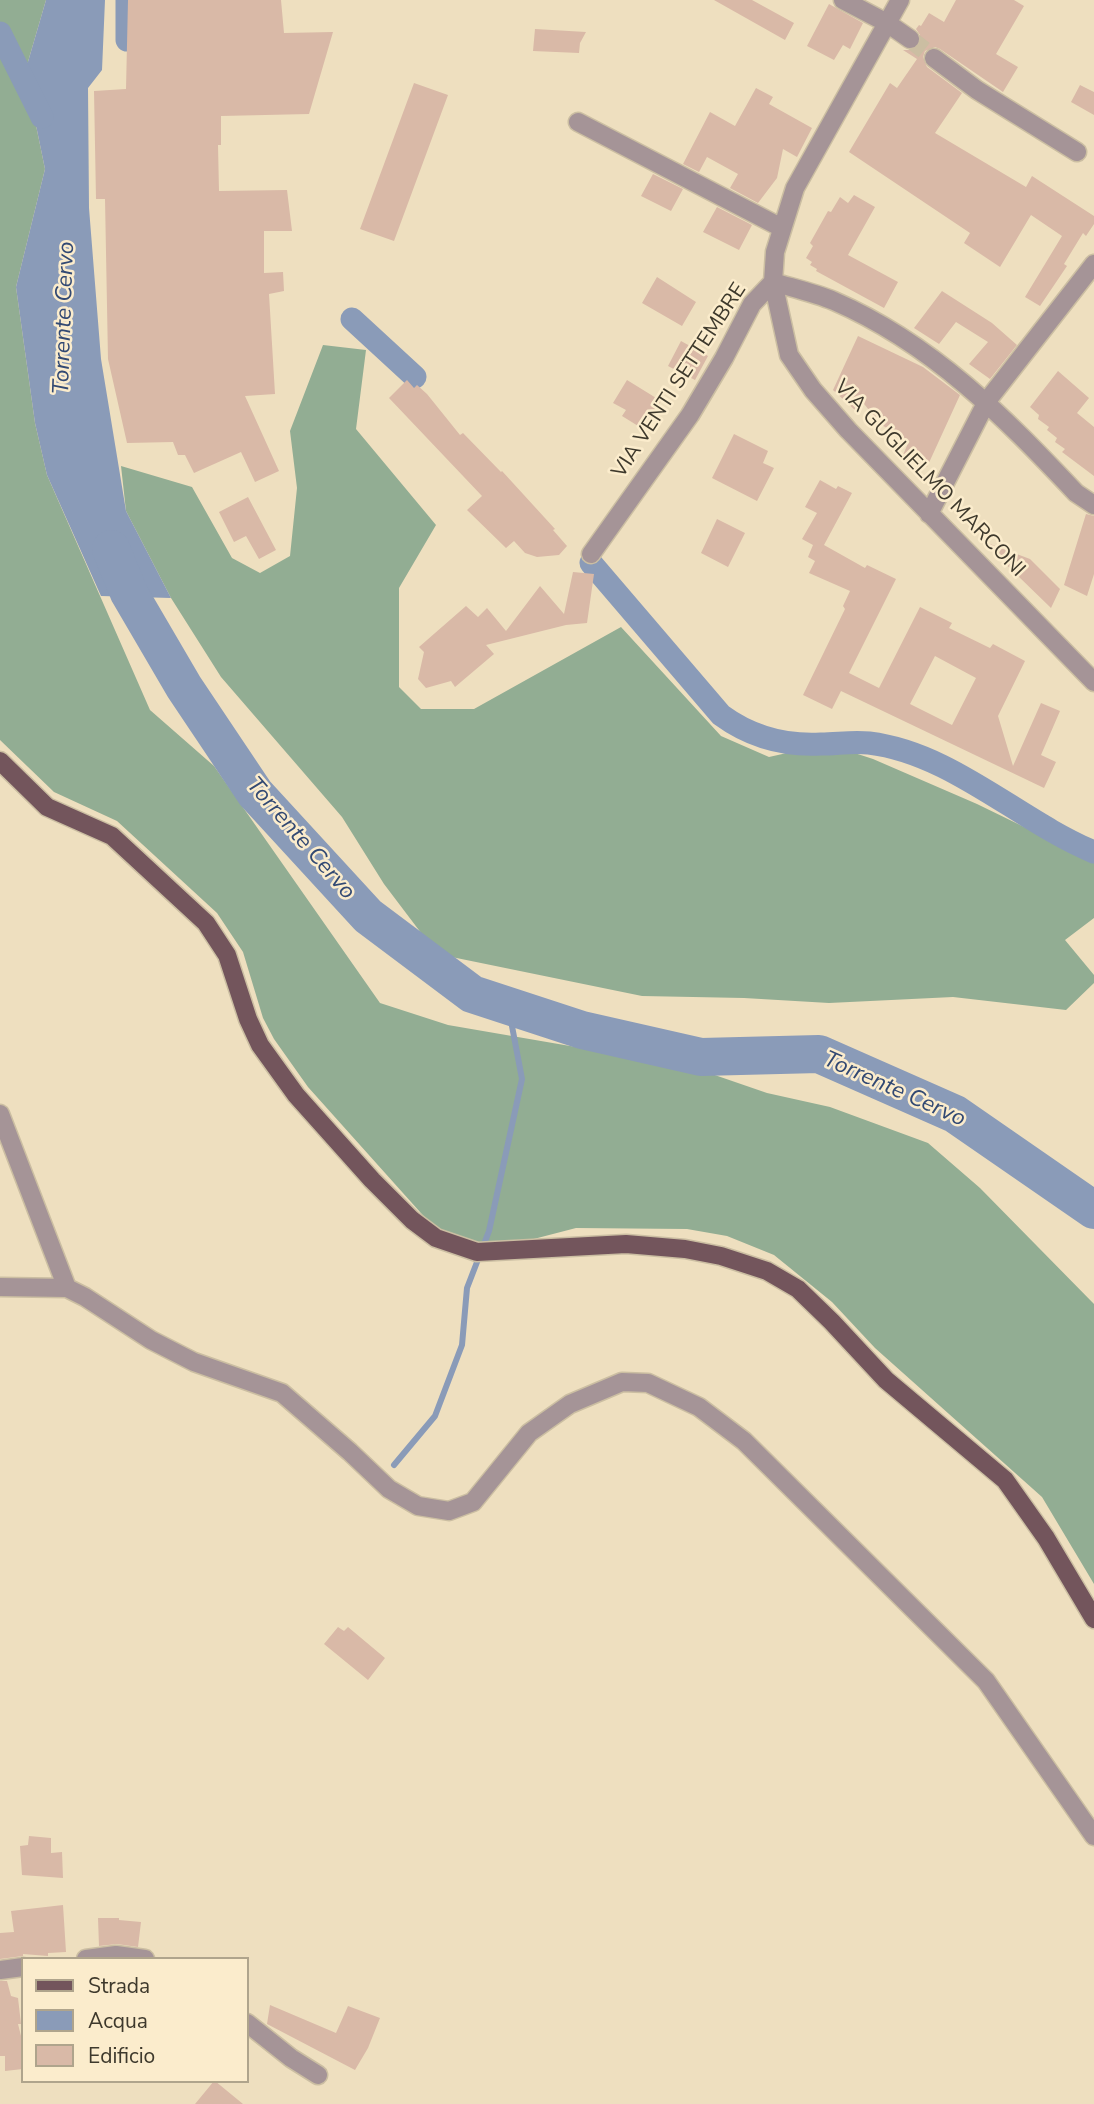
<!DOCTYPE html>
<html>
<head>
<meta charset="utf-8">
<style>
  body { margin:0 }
  #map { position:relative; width:1094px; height:2104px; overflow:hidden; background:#eedfbf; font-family:"Nunito Sans",sans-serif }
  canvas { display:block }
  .legend { position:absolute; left:21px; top:1957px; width:228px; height:126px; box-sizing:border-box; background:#fbeccc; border:2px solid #afa48c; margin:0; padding:9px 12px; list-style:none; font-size:21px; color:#3e392c }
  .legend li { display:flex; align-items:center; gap:14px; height:35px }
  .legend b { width:35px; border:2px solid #afa48c }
</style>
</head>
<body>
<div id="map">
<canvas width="1094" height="2104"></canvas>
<ul class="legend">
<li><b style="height:9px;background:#73555c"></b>Strada</li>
<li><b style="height:19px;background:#8a9bb8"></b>Acqua</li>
<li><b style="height:19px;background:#d9b9a7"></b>Edificio</li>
</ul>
</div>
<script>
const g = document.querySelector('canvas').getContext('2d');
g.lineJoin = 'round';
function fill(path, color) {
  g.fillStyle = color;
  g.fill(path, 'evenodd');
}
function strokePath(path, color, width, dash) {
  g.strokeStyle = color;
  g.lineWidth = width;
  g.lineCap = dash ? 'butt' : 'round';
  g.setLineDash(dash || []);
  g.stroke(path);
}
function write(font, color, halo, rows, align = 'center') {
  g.font = font + ' "Nunito Sans",sans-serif';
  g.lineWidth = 5;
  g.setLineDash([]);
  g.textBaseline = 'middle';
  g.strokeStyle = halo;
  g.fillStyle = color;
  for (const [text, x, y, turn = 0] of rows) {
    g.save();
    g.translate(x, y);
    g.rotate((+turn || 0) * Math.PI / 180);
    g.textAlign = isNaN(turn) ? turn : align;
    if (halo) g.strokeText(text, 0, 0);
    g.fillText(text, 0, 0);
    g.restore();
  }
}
fill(new Path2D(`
  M0,0H46L25,72L45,169L16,287L35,423L47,475L150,710L214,766L380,1003L448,1025L570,1046L674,1061L767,1093L830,1107L928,1143L980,1188L1094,1304V1584L1042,1497L875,1348L832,1302L774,1255L727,1236L687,1229L576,1228L503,1247L471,1245L437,1231L308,1087L274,1039L263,1018L243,952L217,913L117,821L54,792L0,740Z
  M323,345L366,350L356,429L436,525L399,588V687L421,709H474L621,627L721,736L769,757L827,744L873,759L977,804L1094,861V918L1065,940L1094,975V983L1066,1010L953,997L829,1003L744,998L642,996L437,954L384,884L342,817L221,677L171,598L126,511L121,466L192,487L232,558L260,573L290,556L297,488L290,431Z`), '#92ad93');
fill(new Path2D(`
  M46,0H105L102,70L88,88L89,208L101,359L126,511L171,598L101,596L47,475L35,423L16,287L45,169L25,72Z`), '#8a9bb8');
strokePath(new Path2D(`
  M394,1465L435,1416L462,1345L467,1288L489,1231L522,1079L508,1005`), '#8a9bb8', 6);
strokePath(new Path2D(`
  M127,0V40
  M0,33L42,117
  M352,319L415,377
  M591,563L721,715C751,737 784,746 821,744C837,744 853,741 869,743C952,753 1019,821 1094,852`), '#8a9bb8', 23);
strokePath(new Path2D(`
  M111,549L129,593L184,687L255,793L368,916L472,994L582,1030L701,1057L819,1054L955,1114L1094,1210`), '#8a9bb8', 38);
fill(new Path2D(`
  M128,0H281L284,33L333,32L309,114L221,116V145H218L219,191L287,190L292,231H264V273L283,272L284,291L269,294L275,394L245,396L279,471L255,482L241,452L194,473L185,455H178L173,442L127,443L108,359L105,199H96L94,91L126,89Z
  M714,0H752L794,23L785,40Z
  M956,0H1014L1024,6L996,54L1018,67L1003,92L940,49L935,47L925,51L923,57L927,67L962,93L935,133L1026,187L1032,176L1094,216V224L1086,236L1083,233L1064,264L1067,266L1040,306L1025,297L1062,236L1031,215L1000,267L964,243L970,233L849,152L890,83L897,88L917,59L903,50H914L920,45V35L916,29L919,25L921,26L929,13L944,22Z
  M829,4L863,23L850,49L843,45L834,60L807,46Z
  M535,29L586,32L580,43L579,53L533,51Z
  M414,83L448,95L394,241L360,229Z
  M1080,85L1094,92V115L1071,102Z
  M756,88L773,97L769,104L812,128L797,157L783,149L777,178L758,203L730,188L738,174L707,157L699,172L683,164L710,112L735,126Z
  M653,174L683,189L671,211L641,196Z
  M854,195L875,207L848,255L898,282L884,308L816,271L817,269L810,265L812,262L806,258L813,246L810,243L828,211L831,212L840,197L848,203Z
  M717,207L752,225L739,250L703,232Z
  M657,277L696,302L682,326L642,303Z
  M942,291L992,323L1017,345L990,379L969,364L988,342L956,322L939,344L914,328Z
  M858,336L923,367L960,395L927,467L903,455L909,441L880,424L861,400L856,411L833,390Z
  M681,341L708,356L695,380L668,366Z
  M1058,371L1089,398L1077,413L1094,427V476L1062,452L1065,449L1055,442L1057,438L1047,430L1049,427L1038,419L1039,415L1030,407Z
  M407,380L414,388L417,385L427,394L460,435L463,433L501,472L502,471L555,529L553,530L567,546L559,555L537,557L525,553L514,541L506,548L467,510L482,496L389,398Z
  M627,380L661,401L643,429L622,416L626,410L613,403Z
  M734,434L768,451L763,463L774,468L757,501L712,478Z
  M820,480L836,489L838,486L852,493L824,545L865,568L867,565L896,579L849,673L879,688L920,607L952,623L949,628L990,648L993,644L1025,661L998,716L1013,766L1041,703L1060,711L1041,755L1056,762L1044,788L841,691L832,709L803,695L845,609L843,606L850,591L809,573L815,561L808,557L813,545L802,539L817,513L805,507ZM935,656L976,678L952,725L910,704Z
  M248,497L276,550L259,559L246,536L234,542L219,512Z
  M1086,514L1094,516V574L1087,596L1064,585Z
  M717,519L745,533L728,567L701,553Z
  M982,541L1030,559L1060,589L1051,608Z
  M573,572L594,574L587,623L566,625L486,645L494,654L455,687L451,681L426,688L418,679L424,652L419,647L466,606L478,617L487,608L506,631L540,586L564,614Z
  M338,1627L344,1631L348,1627L385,1658L368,1680L324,1644Z
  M29,1836L51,1838V1853L62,1852L63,1878L22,1875L20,1846L28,1845Z
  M63,1905L66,1952L48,1953V1956L23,1954V1956L0,1959V1933L14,1932L11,1911Z
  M98,1918H119V1920L141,1922L138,1947L117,1944L99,1946Z
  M0,1981H7L11,1996L18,1998L21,2024H18L23,2044V2069L5,2071V2056H0Z
  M270,2005L336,2033L348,2006L380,2018L368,2048L355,2070L267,2024Z
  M214,2081H215L243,2104H195Z`), '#d9b9a7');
strokePath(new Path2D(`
  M910,39L934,58`), '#cbbea2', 18, [18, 9]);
const minor = new Path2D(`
  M843,0L887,23L910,39
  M900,0L795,188L775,252L773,282L789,355L813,390L848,430L1094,682
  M934,58L977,90L1077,152
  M578,122L782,228
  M773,282C793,288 815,293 834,301C933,344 1004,417 1076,493L1094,505
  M929,514L987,401L1094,264
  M591,554L690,415L724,358L752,304L773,282
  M0,1114L67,1288
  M0,1287L67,1288L85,1297L151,1340L194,1362L282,1393L350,1452L389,1489L418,1506L449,1511L473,1502L529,1433L570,1404L622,1382L648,1383L699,1407L744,1441L986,1681L1094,1836
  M86,1959L116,1955L145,1959
  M0,1970L23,1967
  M247,2023L291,2058L318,2075`);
const major = new Path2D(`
  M0,761L47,807L112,836L206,923L227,955L248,1019L260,1045L296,1095L372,1180L412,1220L436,1238L477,1252L626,1244L685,1249L721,1256L767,1271L798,1289L832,1322L886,1380L1005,1480L1046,1538L1094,1619`);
strokePath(minor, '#cbbea2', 21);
strokePath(major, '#cbbea2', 21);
strokePath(minor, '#a59497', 18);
strokePath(major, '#73555c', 18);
write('21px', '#3e392c', '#fbeccc', [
  ["VIA VENTI SETTEMBRE",680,381,-57],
  ["VIA GUGLIELMO MARCONI",929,479,46]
]);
write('italic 23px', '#324973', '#fbeccc', [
  ["Torrente Cervo",65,318,-88],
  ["Torrente Cervo",300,839,49],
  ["Torrente Cervo",894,1090,24]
]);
</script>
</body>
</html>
